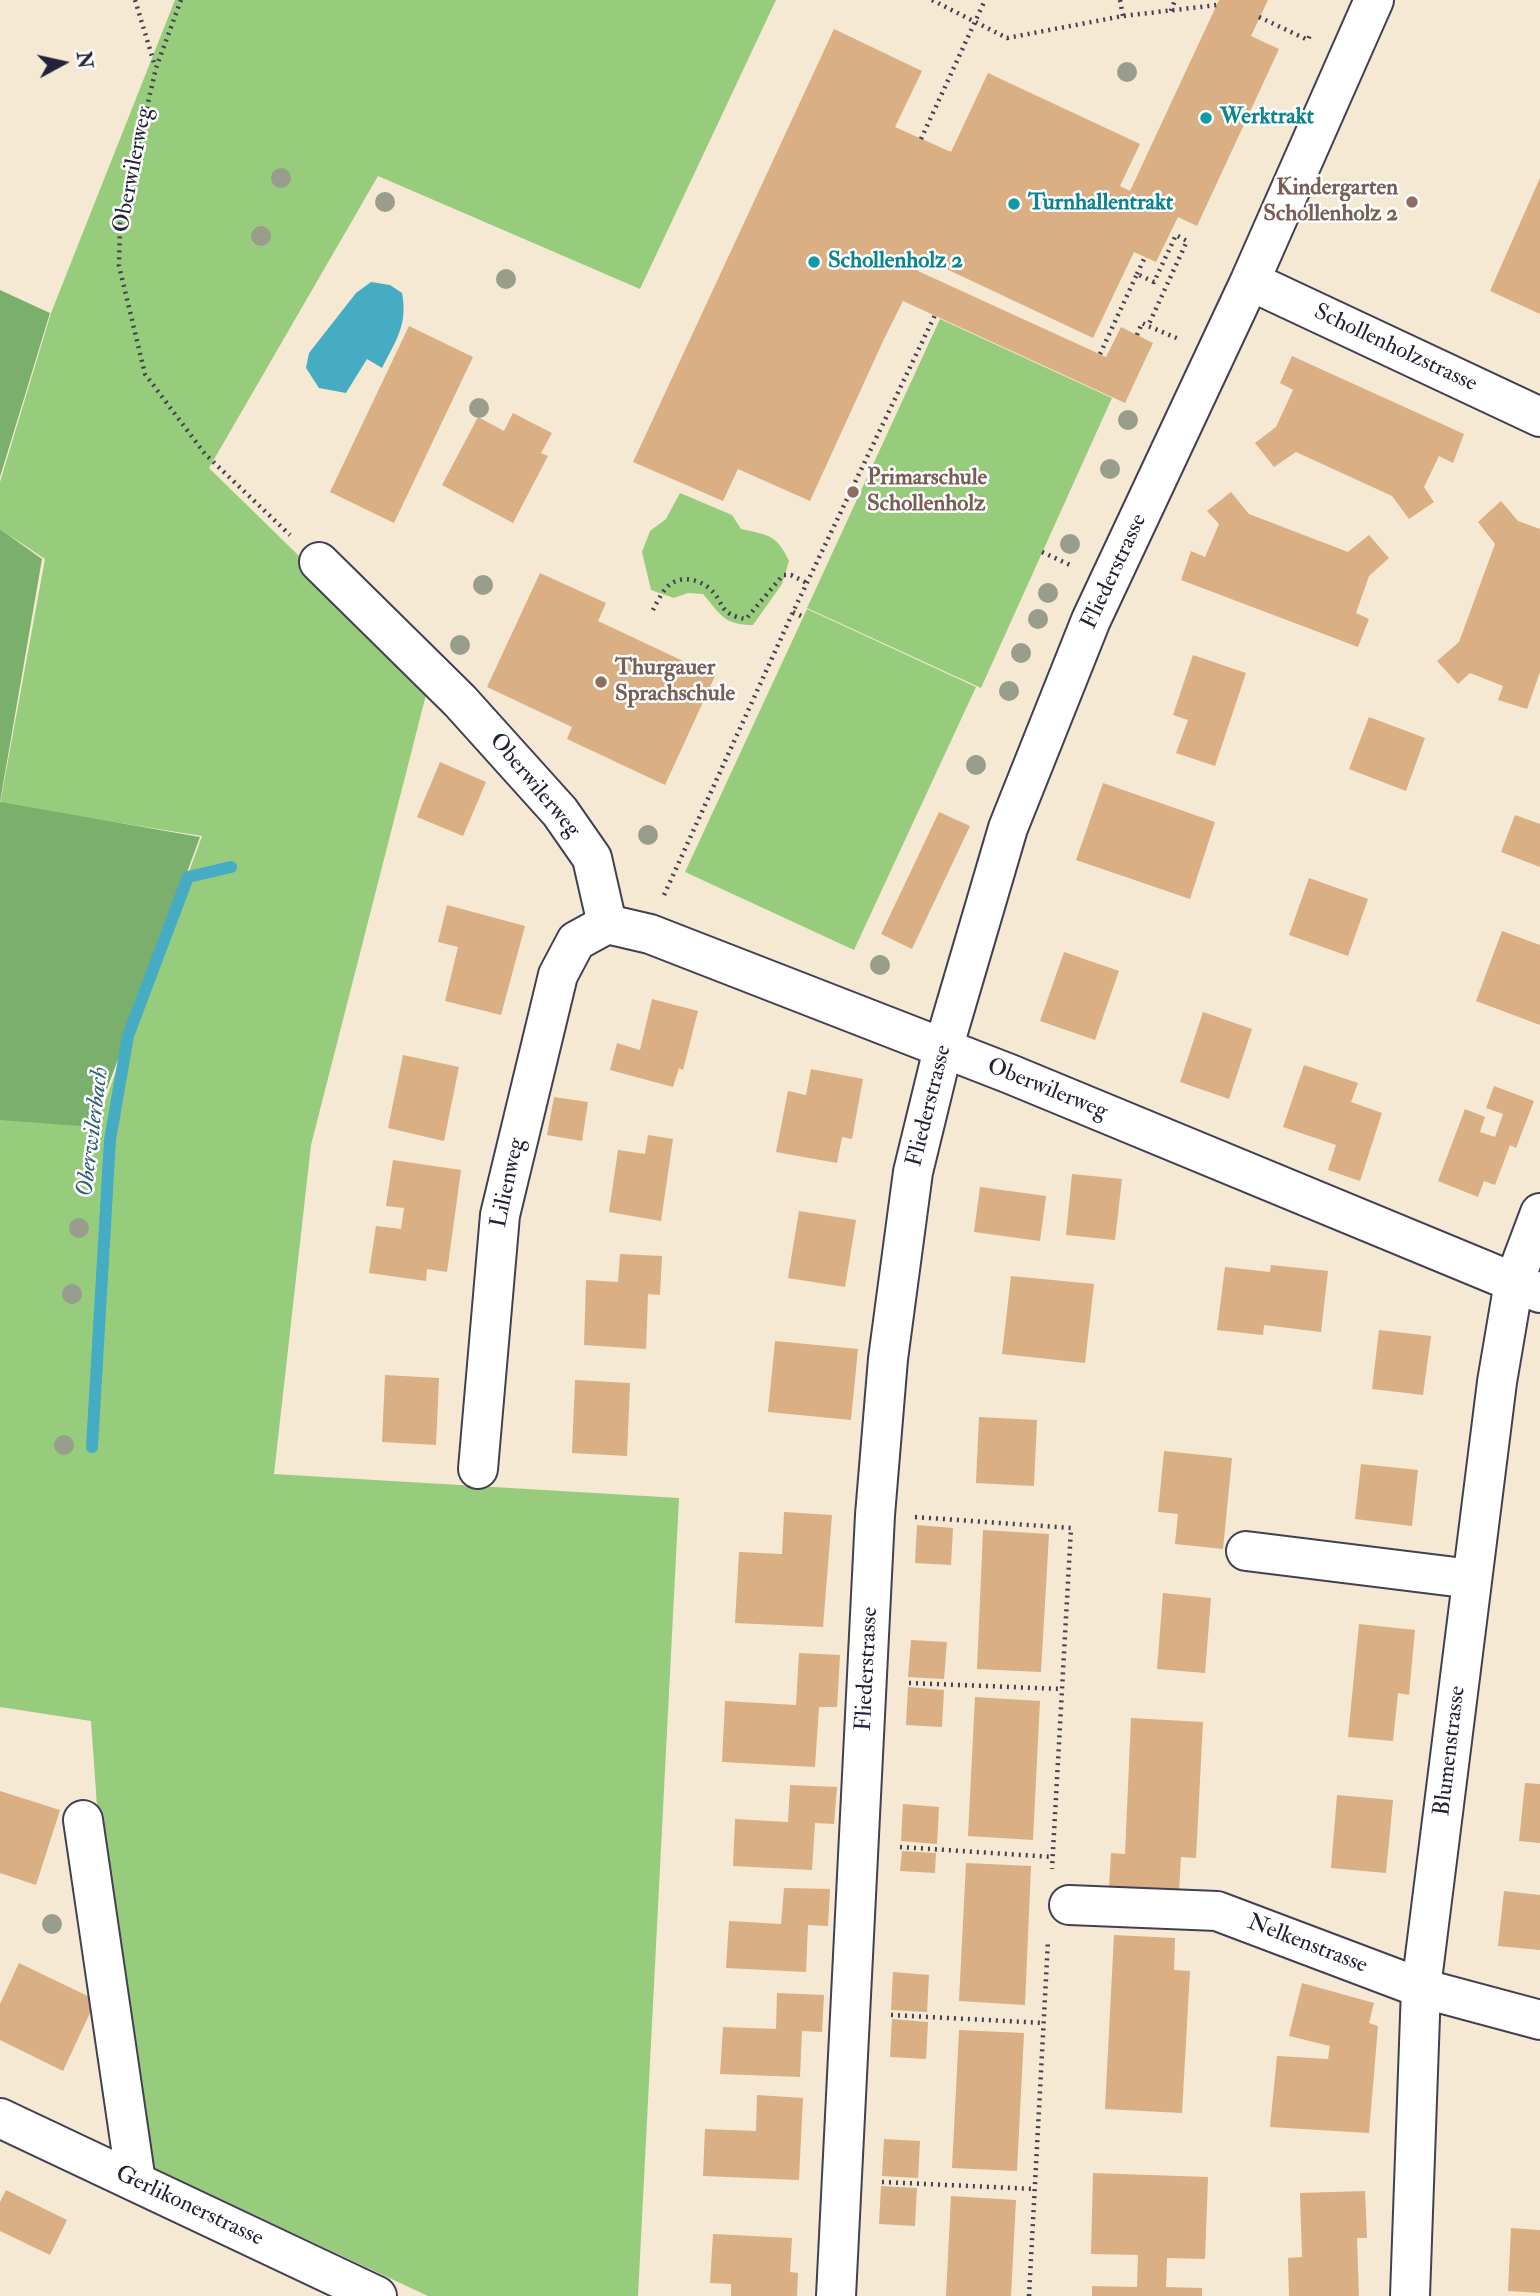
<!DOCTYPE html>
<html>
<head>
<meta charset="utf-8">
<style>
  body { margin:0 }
  #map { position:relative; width:1540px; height:2296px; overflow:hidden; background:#f5e9d4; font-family:"IM FELL Double Pica",serif }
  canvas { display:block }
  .north { position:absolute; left:28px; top:28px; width:70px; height:70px; -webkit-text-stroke:5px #fff; paint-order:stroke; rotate:82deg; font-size:19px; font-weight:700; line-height:28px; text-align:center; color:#22223b }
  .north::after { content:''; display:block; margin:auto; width:24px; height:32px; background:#22223b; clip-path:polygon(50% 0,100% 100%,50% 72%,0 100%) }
</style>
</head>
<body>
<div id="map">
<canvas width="1540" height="2296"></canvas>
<div class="north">N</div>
</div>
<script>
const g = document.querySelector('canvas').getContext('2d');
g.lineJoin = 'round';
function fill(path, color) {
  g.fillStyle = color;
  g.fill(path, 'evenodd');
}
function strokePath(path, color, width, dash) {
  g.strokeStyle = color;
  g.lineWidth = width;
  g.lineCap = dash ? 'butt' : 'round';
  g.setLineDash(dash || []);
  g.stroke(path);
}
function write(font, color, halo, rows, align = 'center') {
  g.font = font + ' "IM FELL Double Pica",serif';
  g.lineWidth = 5;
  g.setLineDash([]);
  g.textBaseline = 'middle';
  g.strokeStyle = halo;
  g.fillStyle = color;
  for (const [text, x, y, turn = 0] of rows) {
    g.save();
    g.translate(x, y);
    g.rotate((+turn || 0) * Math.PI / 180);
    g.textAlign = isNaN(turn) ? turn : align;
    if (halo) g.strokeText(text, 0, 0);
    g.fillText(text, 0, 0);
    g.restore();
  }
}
fill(new Path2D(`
  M175,0H776L640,289L378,176L209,468L429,683L311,1145L274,1474L679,1498L638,2296H428L147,2165L102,1877L91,1721L0,1707V1119L96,1126L202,836L0,804L45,559L0,529V482L51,313Z
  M940,319L1112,398L981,688L807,608Z
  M680,493L732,515L741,529C769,535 777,535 789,561L782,584L753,625C724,625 721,615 703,594L688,593L674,598L651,590L642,552L650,531L666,519Z
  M807,609L976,687L854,950L685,872Z`), '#98cc7d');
fill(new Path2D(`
  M0,290L50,313L0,477Z
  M0,529L42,559L0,802L200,837L93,1127L0,1120Z`), '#7ab06c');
fill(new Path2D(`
  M371,282L390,285L402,293C408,325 396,340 382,368L367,359L346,393L319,388L306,368L309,353L356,293Z`), '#45acc4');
strokePath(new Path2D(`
  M92,1447L110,1140L128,1036L188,877L231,867`), '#45acc4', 12);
fill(new Path2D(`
  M1219,0H1268L1251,36L1279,49L1197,226L1178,217L1156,262L1134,252L1093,338L923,258L918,271L1106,357L1121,327L1153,343L1125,403L903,301L884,339L810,501L738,469L723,501L633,462L834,29L922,71L895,127L951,152L988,73L1140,144L1120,186L1130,191Z
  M1540,178V314L1490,291Z
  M409,326L473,357L394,523L330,492Z
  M1292,356L1464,434L1453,463L1439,456L1424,487L1434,502L1409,519L1392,496L1296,452L1274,467L1255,443L1276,427L1293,390L1280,383Z
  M513,413L552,433L541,453L548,456L513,523L442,485L478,417L504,431Z
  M1231,492L1249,514L1348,552L1369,535L1389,558L1369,576L1356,613L1369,619L1358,647L1181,580L1191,551L1205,557L1219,524L1207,511Z
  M1501,501L1518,521L1540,529V672L1527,709L1498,700L1503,686L1470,673L1458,684L1437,661L1459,642L1495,544L1478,522Z
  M540,573L606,603L598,621L715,676L665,785L567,739L572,727L487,687Z
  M1193,655L1246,673L1215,766L1176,753L1188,720L1173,715Z
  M1369,717L1425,738L1406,791L1349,769Z
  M440,762L486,782L463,836L417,817Z
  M1103,783L1215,822L1190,899L1076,860Z
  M939,812L970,826L912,949L881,934Z
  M1515,815L1540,824V867L1501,852Z
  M1309,878L1368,899L1348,956L1289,935Z
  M447,905L525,926L501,1015L445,1001L458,947L438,942Z
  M1502,931L1540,945V1025L1476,1001Z
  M1064,952L1119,971L1095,1040L1040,1021Z
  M652,999L698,1011L683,1070L679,1068L673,1087L610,1070L617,1043L640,1050Z
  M1203,1012L1252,1029L1229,1099L1180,1082Z
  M403,1055L459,1067L444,1141L388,1128Z
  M1304,1065L1358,1083L1351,1102L1382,1113L1360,1181L1328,1170L1336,1145L1283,1127Z
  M811,1069L863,1079L852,1139L842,1137L837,1163L776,1152L788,1091L806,1095Z
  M1494,1086L1534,1101L1516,1148L1510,1145L1495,1185L1484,1181L1478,1197L1438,1181L1465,1109L1485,1117L1480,1132L1495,1137L1503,1114L1486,1108Z
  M554,1097L588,1102L582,1141L547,1135Z
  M648,1135L673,1139L661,1221L609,1212L618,1150L645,1154Z
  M393,1160L461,1170L447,1272L427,1269L426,1281L369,1273L376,1226L401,1229L404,1208L386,1206Z
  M1072,1174L1122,1179L1115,1240L1066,1235Z
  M980,1187L1046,1196L1040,1241L974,1232Z
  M799,1211L856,1220L845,1287L788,1278Z
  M620,1254L662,1256L660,1295L648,1294L646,1349L584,1345L586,1280L618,1282Z
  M1271,1265L1328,1271L1321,1332L1264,1325L1263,1335L1217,1330L1225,1267L1270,1272Z
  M1011,1276L1094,1284L1085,1363L1002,1354Z
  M1379,1330L1431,1336L1423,1395L1372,1389Z
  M775,1341L858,1349L851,1420L768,1412Z
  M385,1375L439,1378L436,1445L382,1442Z
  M575,1380L630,1383L627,1456L572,1453Z
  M979,1417L1037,1420L1034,1486L976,1483Z
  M1164,1451L1232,1458L1223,1549L1175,1544L1178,1514L1158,1512Z
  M1361,1464L1418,1470L1412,1526L1355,1519Z
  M784,1512L832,1515L823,1627L735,1623L739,1552L782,1554Z
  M917,1525L953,1528L951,1565L915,1563Z
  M983,1530L1049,1534L1041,1672L977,1669Z
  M1163,1593L1211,1598L1205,1673L1157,1669Z
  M1359,1624L1415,1630L1409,1695L1398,1693L1393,1741L1348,1737Z
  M911,1640L947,1642L944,1679L908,1677Z
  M799,1653L840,1655L837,1707H819L815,1767L722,1762L725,1701L796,1705Z
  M908,1687L944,1690L942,1727L906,1725Z
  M975,1697L1040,1701L1033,1840L968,1836Z
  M1131,1718L1203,1722L1196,1858L1181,1857L1179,1892L1109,1889L1111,1853L1125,1854Z
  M1525,1783L1540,1784V1843L1519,1841Z
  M790,1785L837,1787L834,1824L815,1823L812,1870L733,1866L735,1819L788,1822Z
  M0,1791L60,1810L36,1885L0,1873Z
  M1337,1795L1393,1800L1386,1873L1331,1868Z
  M903,1804L939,1807L937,1844L901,1841Z
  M902,1851L936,1853L935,1873L900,1871Z
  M966,1863L1031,1866L1025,2005L959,2001Z
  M784,1888L830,1889L828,1926L808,1925L806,1972L726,1968L729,1921L781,1924Z
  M1504,1891L1540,1895V1950L1498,1946Z
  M1114,1935L1175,1938L1174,1970L1190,1971L1182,2113L1105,2109Z
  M19,1963L96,2000L63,2071L0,2040V2004Z
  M893,1972L929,1975L927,2012L891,2010Z
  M1302,1983L1374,2003L1369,2023L1378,2026L1369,2133L1270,2127L1277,2056L1328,2059L1330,2046L1289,2036Z
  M777,1993L824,1995L822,2032L802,2031L800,2077L720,2074L723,2027L776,2029Z
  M892,2019L928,2022L926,2059L890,2057Z
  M959,2030L1024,2033L1017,2171L952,2168Z
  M757,2095L803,2098L799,2180L703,2176L705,2129L756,2131Z
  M884,2139L920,2141L918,2178L882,2176Z
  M1093,2173L1208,2177L1205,2259L1167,2258L1166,2287L1202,2288V2296H1092V2286L1137,2287L1138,2255L1091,2254Z
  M881,2186L917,2188L915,2226L879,2224Z
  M6,2190L67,2220L50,2255L0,2231V2202Z
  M1365,2191L1367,2238H1357L1359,2296H1289L1288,2258L1302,2257L1300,2193Z
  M951,2196L1016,2200L1011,2296H946Z
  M1511,2228L1540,2230V2293L1508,2291Z
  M713,2234L792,2238L790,2272L798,2273L797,2296H731V2284L710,2283Z`), '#d9af83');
const minor = new Path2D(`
  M1250,281L1540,417
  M319,562L460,701L560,812L592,858L607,924
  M607,924L650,934L1010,1074L1540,1293
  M478,1469L500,1215L558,975L576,941L607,924
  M1246,1551L1472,1579
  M83,1820L136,2182
  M1069,1905L1217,1911L1421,1988L1540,2020
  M0,2118L377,2296
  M836,2296L875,1515L888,1359L913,1172L943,1049L1008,828L1091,620L1250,281L1374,0
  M1410,2296L1421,1988L1497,1382L1514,1282L1540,1213`);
strokePath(minor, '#424052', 42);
strokePath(new Path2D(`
  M135,0L155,66
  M181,0L156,68L120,223L119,266L145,374L205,454L290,535
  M932,0L1007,38L1123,16L1217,5
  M1120,0L1123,16
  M1171,11L1175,0
  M1259,17L1308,40L1310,35
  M921,139L985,0
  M1137,274L1145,257
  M1137,335L1142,323L1148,326
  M1100,354L1137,274L1154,282L1176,235L1187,241L1148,326L1179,339
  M1042,552L1070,565
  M653,610C657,602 662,592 668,586C680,575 698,579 709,588C726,603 717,614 746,619L783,575H791L807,583
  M793,612L803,617
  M664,895L793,612L935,315
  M915,1517L1071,1528L1052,1869
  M909,1683L1062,1689
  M900,1847L1053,1857
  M891,2015L1044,2023
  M882,2182L1035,2189
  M1029,2296L1048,1941`), '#424052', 4.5, [2, 5]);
strokePath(minor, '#fff', 38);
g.fillStyle = '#989d8c';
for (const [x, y] of [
  [1127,72],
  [281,178],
  [385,202],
  [261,236],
  [506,279],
  [479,408],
  [1128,420],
  [1110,469],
  [1070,544],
  [483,585],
  [1048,593],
  [1038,619],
  [460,645],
  [1021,653],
  [1009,691],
  [976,765],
  [648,835],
  [880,965],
  [79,1228],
  [72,1294],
  [64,1445],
  [52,1924]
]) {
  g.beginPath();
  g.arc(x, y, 10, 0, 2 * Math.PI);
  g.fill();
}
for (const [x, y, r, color] of [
  [1206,118,7,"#0f9aa8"],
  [1412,202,7,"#8d6e63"],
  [1014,204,7,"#0f9aa8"],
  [814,262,7,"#0f9aa8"],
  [853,492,7,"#8d6e63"],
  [601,682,7,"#8d6e63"]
]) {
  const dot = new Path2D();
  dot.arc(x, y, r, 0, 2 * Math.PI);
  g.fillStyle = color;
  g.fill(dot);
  strokePath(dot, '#fff', 2.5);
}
write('bold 23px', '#0d838f', '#fff', [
  ["Werktrakt",1220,118],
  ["Turnhallentrakt",1028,204],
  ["Schollenholz 2",828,262]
], 'left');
write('23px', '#22223b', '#fff', [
  ["Oberwilerweg",134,170,-79],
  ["Schollenholzstrasse",1395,349,25],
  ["Fliederstrasse",1115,572,-65],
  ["Oberwilerweg",534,786,50],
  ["Oberwilerweg",1047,1090,22],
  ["Fliederstrasse",930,1106,-76],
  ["Lilienweg",509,1183,-78],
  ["Fliederstrasse",868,1669,-87],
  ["Blumenstrasse",1451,1751,-83],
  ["Nelkenstrasse",1307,1945,21],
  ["Gerlikonerstrasse",189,2207,25]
]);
write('bold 23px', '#785e54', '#fff', [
  ["Kindergarten",1398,189,"right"],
  ["Schollenholz 2",1398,215,"right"],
  ["Primarschule",867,479],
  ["Schollenholz",867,505],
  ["Thurgauer",615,669],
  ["Sprachschule",615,695]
], 'left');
write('italic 24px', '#326079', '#fff', [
  ["Oberwilerbach",94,1132,-83]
]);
</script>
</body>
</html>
